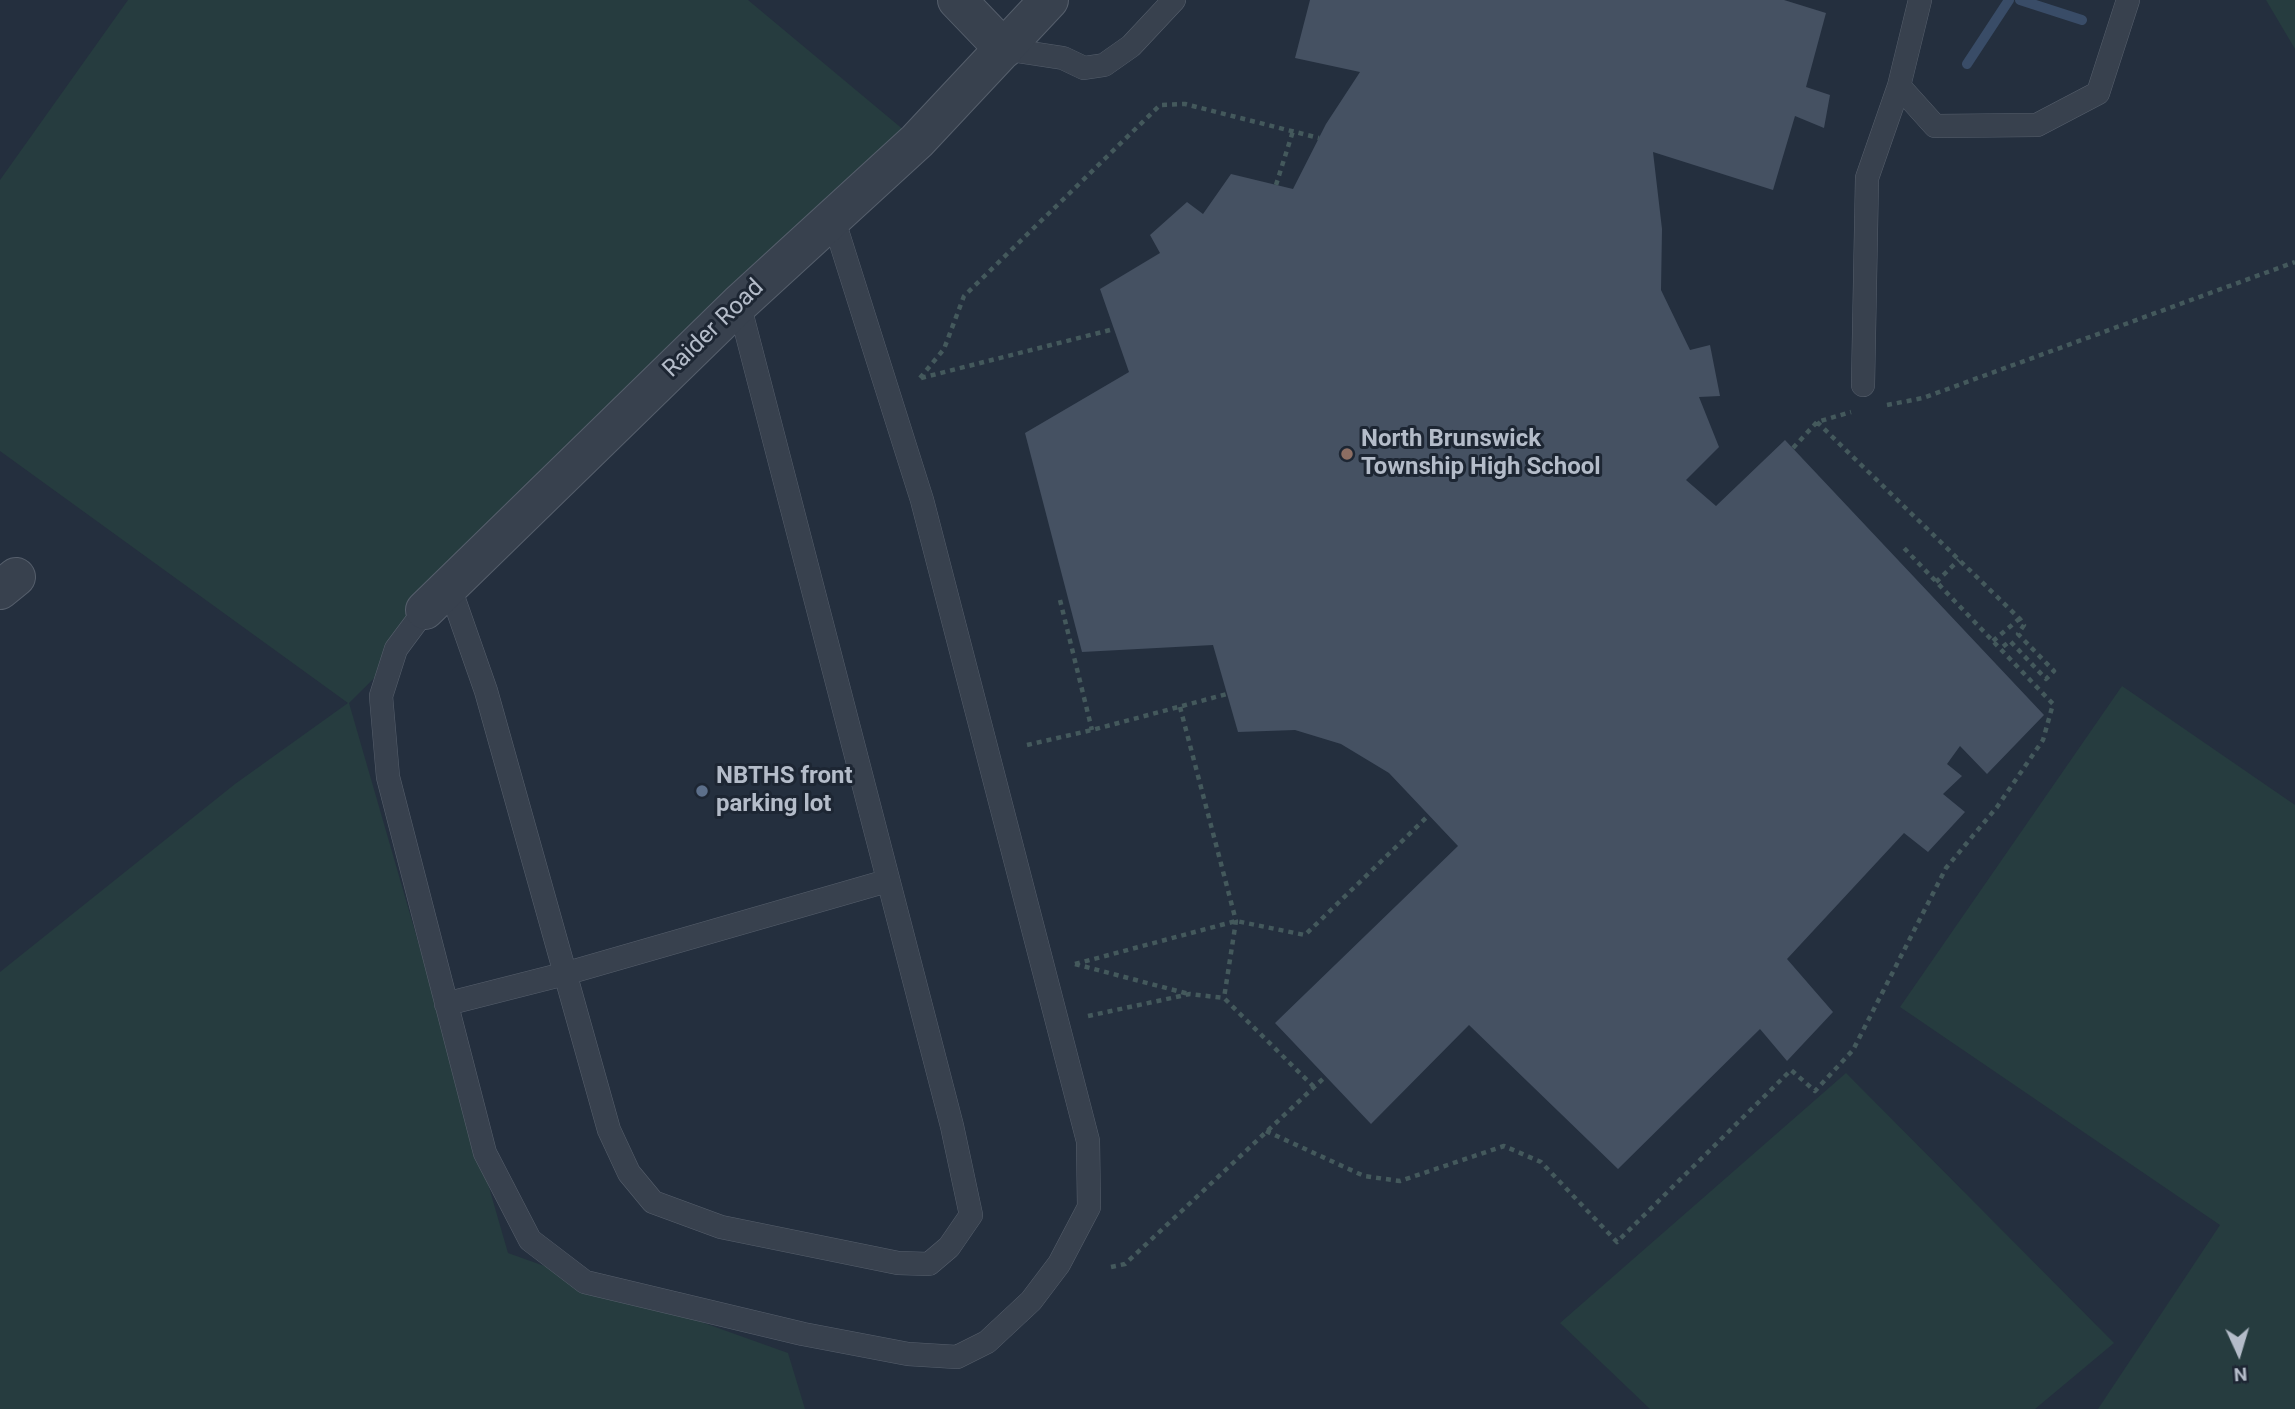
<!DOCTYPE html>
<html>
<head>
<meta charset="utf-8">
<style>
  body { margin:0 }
  #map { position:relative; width:2295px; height:1409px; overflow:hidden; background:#242f3e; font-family:Roboto,sans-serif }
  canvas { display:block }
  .north { position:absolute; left:2204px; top:1318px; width:70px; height:70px; -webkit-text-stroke:5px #1d2633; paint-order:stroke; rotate:176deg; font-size:19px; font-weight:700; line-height:28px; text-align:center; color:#b4bcc9 }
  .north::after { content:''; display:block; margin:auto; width:24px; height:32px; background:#b4bcc9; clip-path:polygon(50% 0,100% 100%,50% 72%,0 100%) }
</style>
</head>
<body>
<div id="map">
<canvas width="2295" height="1409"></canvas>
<div class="north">N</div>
</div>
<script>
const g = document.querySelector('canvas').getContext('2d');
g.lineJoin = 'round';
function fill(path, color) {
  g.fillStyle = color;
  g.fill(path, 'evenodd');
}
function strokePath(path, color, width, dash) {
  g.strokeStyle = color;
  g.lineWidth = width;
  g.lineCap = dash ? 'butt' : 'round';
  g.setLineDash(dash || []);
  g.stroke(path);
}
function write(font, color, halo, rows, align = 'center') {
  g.font = font + ' Roboto,sans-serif';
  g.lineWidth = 6;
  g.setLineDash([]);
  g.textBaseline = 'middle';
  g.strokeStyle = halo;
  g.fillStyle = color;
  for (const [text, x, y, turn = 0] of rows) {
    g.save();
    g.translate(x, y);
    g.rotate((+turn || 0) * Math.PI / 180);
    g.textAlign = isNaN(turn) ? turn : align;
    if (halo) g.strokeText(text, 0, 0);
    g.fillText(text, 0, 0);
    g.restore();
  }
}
fill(new Path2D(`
  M128,0H748L917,141L349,703L508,1253L788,1353L805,1409H0V972L235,784L348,703L0,451V180Z
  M2266,0H2295V49Z
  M2122,686L2295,805V1409H2098L2220,1225L1900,1007Z
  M1846,1073L2114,1343L2035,1409H1650L1560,1323Z`), '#263c3f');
strokePath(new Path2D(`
  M2020,0L2082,20
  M1967,64L2009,0`), '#394c67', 10);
fill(new Path2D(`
  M1310,0H1784L1826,13L1806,87L1830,95L1824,128L1795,116L1773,190L1653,152L1662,229L1661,290L1690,350L1710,345L1720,396L1699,397L1719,447L1686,480L1716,506L1785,440L2044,715L1987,774L1960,746L1947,764L1962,776L1943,794L1965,812L1928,852L1904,833L1787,959L1833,1012L1787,1061L1760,1029L1618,1169L1469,1025L1371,1124L1275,1023L1458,846L1389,773L1341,744L1295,730L1238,732L1213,645L1082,652L1025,433L1129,372L1100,289L1160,253L1150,235L1187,202L1203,214L1231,174L1293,189L1326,124L1360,72L1295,58Z`), '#455162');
const service = new Path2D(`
  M1920,0L1899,86L1935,126L2037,125L2098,93L2128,0
  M1004,49L1063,58L1084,68L1104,65L1131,46L1174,0
  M1863,385L1867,178L1899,86
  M450,588L486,691L609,1130L629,1173L653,1202L721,1227L898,1263L929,1264L949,1247L971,1215L952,1126L739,304
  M425,610L396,649L381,696L388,777L485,1153L530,1240L585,1282L803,1334L908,1354L957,1357L987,1342L1031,1301L1059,1264L1089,1207L1088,1141L922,500L833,218
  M446,1004L564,974L887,881`);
const minor = new Path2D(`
  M957,0L1004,49
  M0,590L16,577
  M425,610L739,304L917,141L1049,0`);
strokePath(service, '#565f6c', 24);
strokePath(minor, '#565f6c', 40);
strokePath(new Path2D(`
  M1276,185L1293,131
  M920,378L944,349L964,296L1160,105L1185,104L1319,138
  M921,378L1114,329
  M1887,405L1923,398L2295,262
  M1817,422L2020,619L2024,625L2018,634L2054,671L2046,679L2010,641L2000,649
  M1793,448L1817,422L1851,412
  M1936,582L1959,560
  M1060,600L1092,730
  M1993,641L2019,619
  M1180,707L1236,921L1224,998
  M1027,745L1092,730L1227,694
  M1075,964L1236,921L1305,935L1429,815
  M1075,964L1189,994
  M1088,1016L1190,994L1224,998L1314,1087
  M1266,1131L1364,1176L1400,1181L1504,1146L1541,1162L1617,1242L1791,1070L1815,1091L1853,1050L1946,868L1997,807L2043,740L2053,704L1904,548
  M1111,1267L1125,1264L1326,1076`), '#44595c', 4.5, [5, 5]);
strokePath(service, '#38414e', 23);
strokePath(minor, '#38414e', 38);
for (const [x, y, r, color] of [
  [1347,454,7,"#8d6e63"],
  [702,791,7,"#5c6f8a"]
]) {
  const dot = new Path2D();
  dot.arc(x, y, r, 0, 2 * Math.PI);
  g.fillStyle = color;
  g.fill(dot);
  strokePath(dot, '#1d2633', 2.5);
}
write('24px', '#b4bcc9', '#1d2633', [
  ["Raider Road",714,329,-44]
]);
write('bold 24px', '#b4bcc9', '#1d2633', [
  ["North Brunswick",1361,440],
  ["Township High School",1361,468],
  ["NBTHS front",716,777],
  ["parking lot",716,805]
], 'left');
</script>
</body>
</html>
